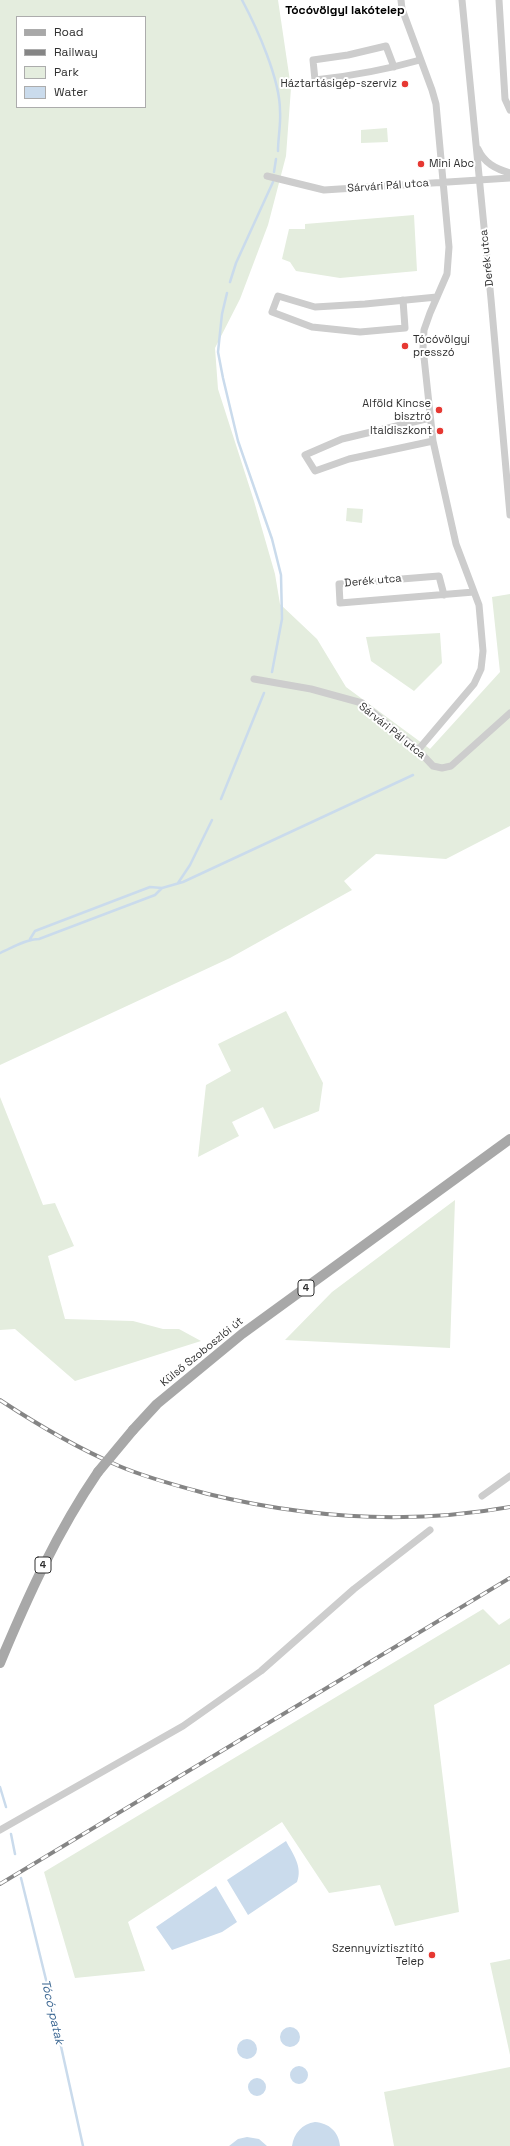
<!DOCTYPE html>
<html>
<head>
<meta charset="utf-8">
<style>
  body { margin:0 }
  #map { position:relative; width:510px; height:2146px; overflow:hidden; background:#fff; font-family:"Space Grotesk",sans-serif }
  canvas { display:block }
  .legend { position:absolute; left:16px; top:16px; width:130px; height:92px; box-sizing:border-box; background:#fff; border:1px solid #acacac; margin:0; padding:5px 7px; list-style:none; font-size:12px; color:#303030 }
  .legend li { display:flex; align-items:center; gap:8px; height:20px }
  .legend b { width:20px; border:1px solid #acacac }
</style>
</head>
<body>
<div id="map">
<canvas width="510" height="2146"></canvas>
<ul class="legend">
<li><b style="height:5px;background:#a8a8a8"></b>Road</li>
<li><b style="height:5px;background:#858585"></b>Railway</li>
<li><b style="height:11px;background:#e4edde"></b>Park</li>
<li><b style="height:11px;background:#cadbec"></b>Water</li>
</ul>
</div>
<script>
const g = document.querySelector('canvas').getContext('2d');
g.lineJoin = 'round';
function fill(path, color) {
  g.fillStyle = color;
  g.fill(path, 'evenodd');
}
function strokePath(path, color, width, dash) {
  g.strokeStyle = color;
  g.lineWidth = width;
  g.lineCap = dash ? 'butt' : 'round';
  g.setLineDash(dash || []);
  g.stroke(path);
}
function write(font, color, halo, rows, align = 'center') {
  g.font = font + ' "Space Grotesk",sans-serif';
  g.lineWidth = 4;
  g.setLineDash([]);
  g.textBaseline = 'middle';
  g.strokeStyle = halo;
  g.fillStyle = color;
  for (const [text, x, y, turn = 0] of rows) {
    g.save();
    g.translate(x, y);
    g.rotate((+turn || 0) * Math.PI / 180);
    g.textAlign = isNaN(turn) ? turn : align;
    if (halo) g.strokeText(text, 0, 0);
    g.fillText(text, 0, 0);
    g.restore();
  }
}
fill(new Path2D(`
  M0,0H278L291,88L286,156L268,225L240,299L215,348L218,389L254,501L275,574L280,604L317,639L346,687L430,749L500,672L492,597L510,594V826L446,859L376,854L344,881L352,890L230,958L0,1065ZM17,17H145V107H17Z
  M387,128L388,142L361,143V130Z
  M414,215L417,271L340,278L296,271L290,262L282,259L289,229H305V224Z
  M347,508L363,509L362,523L346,521Z
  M440,633L442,663L414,691L371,661L366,637Z
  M286,1011L323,1083L319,1111L274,1129L263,1107L232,1122L239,1136L198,1157L206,1085L231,1071L218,1044Z
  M0,1097L43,1205L55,1203L74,1246L48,1256L65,1319L133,1321L163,1329H179L201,1341L75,1381L15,1329L0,1330Z
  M455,1200L450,1348L285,1340L332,1292Z
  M483,1609L499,1625L510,1618V1664L434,1705L459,1912L395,1926L380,1885L329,1893L282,1822L128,1922L145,1971L75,1978L44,1872Z
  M510,1959V2055L490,1963Z
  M510,2067V2146H394L384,2092Z`), '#e4edde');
fill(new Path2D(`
  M286,1841C293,1854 303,1867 297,1882L248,1915L227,1880Z
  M216,1886L237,1922L222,1932L172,1950L156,1927Z
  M280 2037a10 10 0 1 1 20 0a10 10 0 1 1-20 0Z
  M237 2049a10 10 0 1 1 20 0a10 10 0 1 1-20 0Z
  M290 2075a9 9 0 1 1 18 0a9 9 0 1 1-18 0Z
  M248 2087a9 9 0 1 1 18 0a9 9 0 1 1-18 0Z
  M315,2122C329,2123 339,2132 340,2146H292C294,2133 302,2124 315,2122Z
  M247,2137L259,2139L267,2146H229L238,2139Z`), '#cadbec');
strokePath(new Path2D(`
  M242,0C257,28 280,79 280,111C281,124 278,138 278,151
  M274,172L276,159
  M230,282L236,263L273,182
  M227,293L222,314L218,352L223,378L238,441L272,539L281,575L282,619L272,672
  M221,799L264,693
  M178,883L190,865L212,820
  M30,939L35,931L150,887L162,888
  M0,953C12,948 26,939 39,939L155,895L162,888L183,882L413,775
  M0,1787L6,1807
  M11,1834L15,1854
  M21,1878L49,1992L83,2146`), '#cadbec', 2.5);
strokePath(new Path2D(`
  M401,0L402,9L432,90L436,104L449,247L447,274L430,313L424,330L423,348L433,441L456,544L479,605L483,651L481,669L474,684L418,750
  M462,0L491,299L510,515
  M499,0L505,99L510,110
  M394,67L386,46L348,55L313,60L315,80C351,76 385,70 420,60
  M478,149C484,163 496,169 510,173
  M267,176L324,190L510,178
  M403,300L405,328L360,332L312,327L272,312L278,296L315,307L365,304L437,297
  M430,418L342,439L305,455L315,471L349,459L433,441
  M444,595L439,576L339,584L340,603L474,592
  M254,679L311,689L362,703L418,750L433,766L442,768L451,766L510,713
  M482,1496L510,1476
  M0,1830L183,1726L261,1671L354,1589L430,1530`), '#cdcdcd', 7);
strokePath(new Path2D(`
  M133,1430L157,1404L242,1334L510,1139
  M0,1663C28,1596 57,1532 98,1472`), '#a8a8a8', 10);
const rail = new Path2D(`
  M0,1400C38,1425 77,1448 119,1466C147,1478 178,1486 208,1494C307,1518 409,1525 510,1507
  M0,1884L510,1578`);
strokePath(rail, '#858585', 4);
strokePath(rail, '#fff', 2.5, [8]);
strokePath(new Path2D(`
  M98,1472L133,1430`), '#a8a8a8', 10);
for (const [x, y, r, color] of [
  [405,84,4,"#e63832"],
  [421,164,4,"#e63832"],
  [405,346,4,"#e63832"],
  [439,410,4,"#e63832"],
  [440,431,4,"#e63832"],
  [432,1955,4,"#e63832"]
]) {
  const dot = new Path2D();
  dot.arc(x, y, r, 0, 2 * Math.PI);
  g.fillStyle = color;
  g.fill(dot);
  strokePath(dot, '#fff', 1.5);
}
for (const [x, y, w] of [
  [306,1288,16],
  [43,1565,16]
]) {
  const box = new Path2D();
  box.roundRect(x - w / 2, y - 8, w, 16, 3);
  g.fillStyle = '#fff';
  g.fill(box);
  strokePath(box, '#303030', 1);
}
write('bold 10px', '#303030', null, [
  ["4",306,1288],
  ["4",43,1565]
]);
write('11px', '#303030', '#fff', [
  ["Háztartásigép-szerviz",397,84],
  ["Mini Abc",429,164,"left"],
  ["Tócóvölgyi",413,340,"left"],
  ["presszó",413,353,"left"],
  ["Alföld Kincse",431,404],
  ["bisztró",431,417],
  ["Italdiszkont",432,431],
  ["Szennyvíztisztító",424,1949],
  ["Telep",424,1962]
], 'right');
write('11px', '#303030', '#fff', [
  ["Sárvári Pál utca",388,186,-4],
  ["Derék utca",487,258,-96],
  ["Derék utca",373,581,-5],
  ["Sárvári Pál utca",392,731,39],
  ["Külső Szoboszlói út",202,1352,-39]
]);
write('bold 12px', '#000', '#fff', [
  ["Tócóvölgyi lakótelep",345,11]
]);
write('italic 12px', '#3d6893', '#fff', [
  ["Tócó-patak",52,2012,77]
]);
</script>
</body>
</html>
